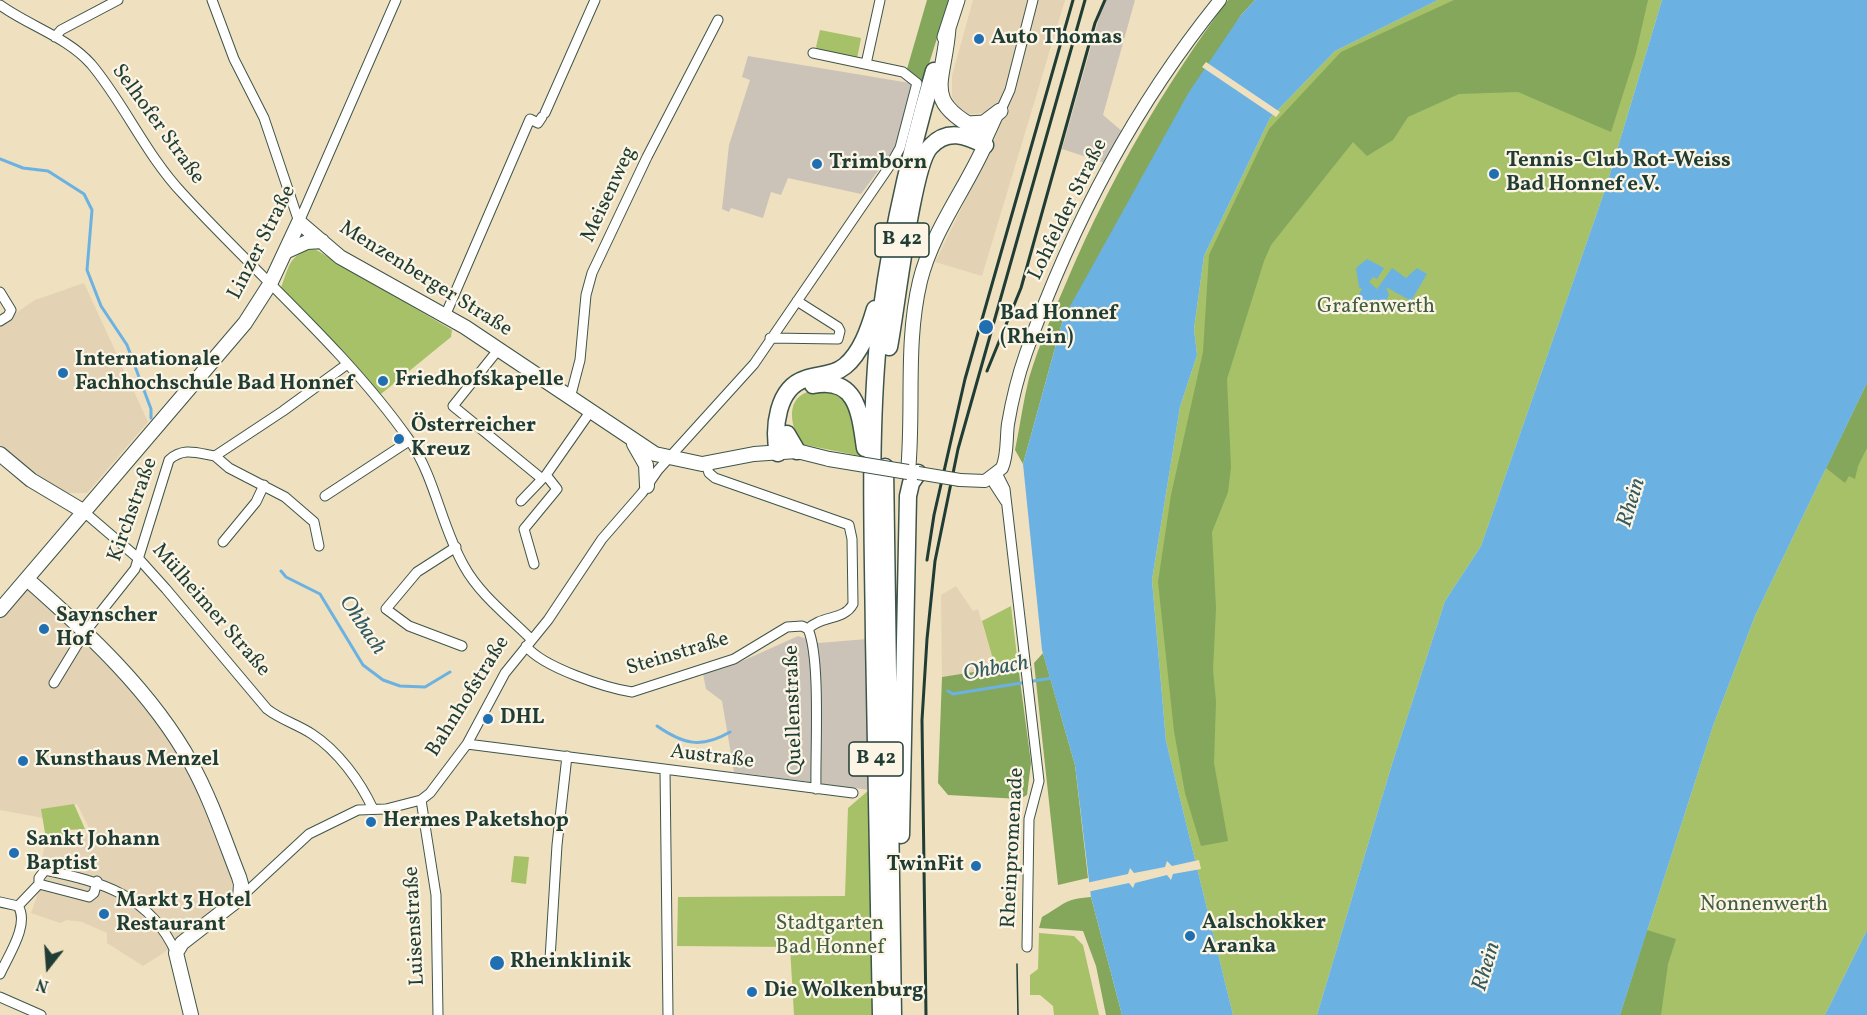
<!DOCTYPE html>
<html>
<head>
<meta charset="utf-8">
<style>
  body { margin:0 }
  #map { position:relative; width:1867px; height:1015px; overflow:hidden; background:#efe0bf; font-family:Vollkorn,serif }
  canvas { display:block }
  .north { position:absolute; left:18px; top:937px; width:60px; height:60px; -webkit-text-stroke:4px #fcf5e5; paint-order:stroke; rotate:197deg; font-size:16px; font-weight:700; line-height:24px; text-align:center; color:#1f3d34 }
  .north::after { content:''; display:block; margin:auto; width:21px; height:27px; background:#1f3d34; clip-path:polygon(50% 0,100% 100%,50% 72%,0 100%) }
</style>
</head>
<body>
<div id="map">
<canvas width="1867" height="1015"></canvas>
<div class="north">N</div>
</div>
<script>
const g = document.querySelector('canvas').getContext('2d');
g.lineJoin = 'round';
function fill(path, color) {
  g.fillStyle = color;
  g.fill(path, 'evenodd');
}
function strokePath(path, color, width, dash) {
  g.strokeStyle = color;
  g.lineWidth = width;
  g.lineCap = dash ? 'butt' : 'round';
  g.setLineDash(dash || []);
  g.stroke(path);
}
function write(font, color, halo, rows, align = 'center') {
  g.font = font + ' Vollkorn,serif';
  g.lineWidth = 4.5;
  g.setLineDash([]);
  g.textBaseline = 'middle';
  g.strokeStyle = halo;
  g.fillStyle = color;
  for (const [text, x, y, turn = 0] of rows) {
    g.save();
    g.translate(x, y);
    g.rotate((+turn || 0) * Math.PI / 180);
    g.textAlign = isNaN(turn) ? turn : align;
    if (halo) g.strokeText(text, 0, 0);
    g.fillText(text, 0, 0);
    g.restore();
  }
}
fill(new Path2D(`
  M973,0H1065L982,276L935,262L988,155L1004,116L988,112L967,115L959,111L952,97V76Z
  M84,283L148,422L87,493H68L29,472L0,445V324L35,300Z
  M956,586L973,611L978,609L996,670L942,677L941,595Z
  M26,588L89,643L160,724L193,777L232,880L231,898L168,950L143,966L107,943V933L82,922L67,920L60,923L31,913L47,869L40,868L46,839L92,834L77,804L42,809L43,818L0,810V618Z`), '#e4d2b5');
fill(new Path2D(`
  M1104,0H1135L1103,115L1123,132L1105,163L1062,149Z
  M748,56L916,84L894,149L861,194L788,178L781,195L771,192L763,218L731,208L729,212L722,209L729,145L750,80L742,77Z
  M798,636L819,643L867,639L869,790L734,772L722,701L706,689L703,674L738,663Z`), '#cbc3b8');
fill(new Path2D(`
  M1438,0H1662L1606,187L1481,546L1445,601L1392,764L1317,1015H1233L1166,741L1152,580L1180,407L1197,355L1194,329L1204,256L1270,118L1335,51Z
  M820,30L861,38L857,59L820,52L816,47Z
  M313,248L452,330L451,337L381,394L281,288C289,266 289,255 313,248Z
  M1867,383V930L1825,1015H1620L1713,726L1755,616Z
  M832,390C857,407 856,428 860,456L801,444C792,428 784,401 807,392C814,389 824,390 832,390Z
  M1011,606L1018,665L996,670L982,621Z
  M869,790L872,1015H794L790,947L677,946L678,897L845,896L848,808Z
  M74,804L85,829L67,830L63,837L46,839L41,809Z
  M514,856L529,857L526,884L511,882Z
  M1039,933L1074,936L1083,945L1099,1015H1054L1053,1006L1040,995H1030V975L1038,969Z`), '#a6c167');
fill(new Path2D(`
  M927,0H949L922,86L919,78L907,69Z
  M1228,0H1255L1241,15L1063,319L1023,464L1015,450C1020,426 1023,402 1029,378C1039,344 1055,309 1069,276C1111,178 1164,86 1228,0Z
  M1454,0H1648L1636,53L1611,132L1518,92L1459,94L1408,117L1393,140L1367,156L1353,142L1271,245L1264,261L1227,379L1231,467L1228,492L1212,532L1216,608L1213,670L1216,701L1214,763L1228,841L1201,846L1185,793L1174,731L1158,582L1171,495L1203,352L1209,255L1269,129L1341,52Z
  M1867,383V448L1858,466L1855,479L1849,476L1845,483L1826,468Z
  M1043,653L1075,765L1088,878L1058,885L1034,663Z
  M1018,665L1031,763L1027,795L1020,799L948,795L938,783L942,677Z
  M1091,897L1122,1015H1106L1096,966L1083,931L1039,928L1042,917C1064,905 1063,899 1091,897Z
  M1647,930L1676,939L1668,964L1661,1015H1620Z`), '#84a75c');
fill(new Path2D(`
  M1255,0H1438L1335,51L1270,118L1204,256L1194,329L1197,355L1180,407L1152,580L1166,741L1233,1015H1122L1091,897L1075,765L1042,650L1023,464L1063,319L1189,92L1241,15Z
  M1662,0H1867V383L1755,616L1713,726L1620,1015H1317L1392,764L1445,601L1481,546L1606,187Z
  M1367,259L1384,268L1377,279L1373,277L1369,282L1377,289L1392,268L1406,278L1417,268L1427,274L1411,301L1386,287L1389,295L1382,308L1361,300L1359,304L1362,307L1356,313L1349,309L1362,289L1359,287L1356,268Z
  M1867,930V1015H1825Z`), '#6bb2e2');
fill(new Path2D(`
  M1206,62L1280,112L1276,117L1202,67Z
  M1199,860L1201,869L1173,874L1171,880L1167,875L1135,883L1133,888L1129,883L1087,892L1086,883L1128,874L1130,868L1134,873L1165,867L1167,861L1172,866Z`), '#efe0bf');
strokePath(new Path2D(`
  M0,159L23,168L48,171L84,194L92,210L87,270L101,306L127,345L151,409V418
  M281,571L286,577L320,594L363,665L383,680L400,686L425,687L450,672
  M948,691L953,694L1052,678L1054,680
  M657,726C683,744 701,749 730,732`), '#6bb2e2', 3);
const minor = new Path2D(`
  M212,0L234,59L264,118L299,222
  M0,5C29,26 67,37 91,64C124,103 146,155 183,194C257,275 347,351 410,441C436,480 441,526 464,566C480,595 508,616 531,639
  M55,37L61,30L118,0
  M866,64L880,0
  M545,113L595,0
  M985,145L1010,90L1033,0
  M299,222L396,0
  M0,292L11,310L8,316L0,321
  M445,316L530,119L538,123L542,117
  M770,338L838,339L840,331L838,327L797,301
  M498,350L453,406L541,478
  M570,398L580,360L586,295L592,273L647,157L718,20
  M215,456L229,468L285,497L314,522L319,546
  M706,464L709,473L715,478L849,525L852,539L853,604C844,621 821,615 808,629
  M997,473L1005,489L1039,781L1029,819L1027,947
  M990,478L1005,501
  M325,496L409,441
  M521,501L546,475L590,412
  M83,511L139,559L166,589L267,709C281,720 297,724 312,734C338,751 360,781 373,809
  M223,542L256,502L264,485
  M456,547L417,572L386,609L409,626L462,646
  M534,564L524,529L557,489L546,475
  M808,629C821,658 815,753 816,789
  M526,646C542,667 606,688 632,692L734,659L787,627L802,626L808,629
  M54,683L85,632L135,569L169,460C183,447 197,453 215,456L283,411L346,365
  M467,744L853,793
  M665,770L668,1015
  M421,800L436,895L438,1015
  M39,884L89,897L94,893L97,881
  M240,898L309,834L358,810L386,809L421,800L430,793L467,744L505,673L548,620L602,539L642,493L658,470L754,364L891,164L900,148L917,83L903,72L813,53
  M0,902L18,906
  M18,906L39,884V878L45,870C102,882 150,895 176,953
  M550,959L557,845L567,756
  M0,974C8,956 30,924 18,906
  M0,997L41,1015`);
const tertiary = new Path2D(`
  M960,480L985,481L1002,468C1008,455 1006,438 1008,424C1012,400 1018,376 1026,353C1071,226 1135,105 1220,0`);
const secondary = new Path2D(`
  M285,252L307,242L322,241
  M634,444L646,465L647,486
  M0,454L31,480L83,511
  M908,472C914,408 905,344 920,281C932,232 965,190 985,145
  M27,579C87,632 152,692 191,763C211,799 224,839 239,877L241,884L240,898L182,943L176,953L191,1015
  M0,610L245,323L270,284L299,222L340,257L465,327L655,454L702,464L754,454L797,451L829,459`);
const primary = new Path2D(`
  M948,28C944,85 920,100 982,132L985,145
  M945,37L957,0
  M968,124L984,123L1000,111`);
const trunk = new Path2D(`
  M889,347C896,313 912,163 931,146C948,128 966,136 985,145
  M813,385C858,376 860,415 865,448
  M787,434L797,451
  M778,453C773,428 777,388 805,379C818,374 833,376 845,366C861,353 869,329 875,309
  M885,467L893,1015
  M901,835L908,496L911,483L918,473
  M881,1015C879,889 876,764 874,638C873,539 869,440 878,342C887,250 908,160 934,71`);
strokePath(minor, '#3e5549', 11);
strokePath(tertiary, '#3e5549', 14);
strokePath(secondary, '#3e5549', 16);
strokePath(primary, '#3e5549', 17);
strokePath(trunk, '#3e5549', 19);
strokePath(minor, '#fff', 9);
strokePath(tertiary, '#fff', 12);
strokePath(secondary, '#fff', 14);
strokePath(primary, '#fff', 15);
strokePath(trunk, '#fff', 16);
strokePath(new Path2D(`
  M1017,964L1018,1015`), '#1f3d34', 1.5);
strokePath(new Path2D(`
  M987,371L1021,288L1095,23L1105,0
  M927,560L934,515L965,379L1073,0
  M926,1015L922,720L927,639L935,561L958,449L1085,0`), '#1f3d34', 3);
const tertiaryBridge = new Path2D(`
  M918,473L960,480`);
const secondaryBridge = new Path2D(`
  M829,459L908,472`);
strokePath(tertiaryBridge, '#3e5549', 14, []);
strokePath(secondaryBridge, '#3e5549', 16, []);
strokePath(tertiaryBridge, '#fff', 12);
strokePath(secondaryBridge, '#fff', 14);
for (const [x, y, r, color] of [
  [979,39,6,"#1f6fb2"],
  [817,164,6,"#1f6fb2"],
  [1494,174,6,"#1f6fb2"],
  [986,327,8,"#1f6fb2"],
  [63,373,6,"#1f6fb2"],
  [383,381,6,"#1f6fb2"],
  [399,439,6,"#1f6fb2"],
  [44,629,6,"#1f6fb2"],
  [488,719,6,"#1f6fb2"],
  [23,761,6,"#1f6fb2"],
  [371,822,6,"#1f6fb2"],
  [14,853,6,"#1f6fb2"],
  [976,866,6,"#1f6fb2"],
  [104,914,6,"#1f6fb2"],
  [1190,936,6,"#1f6fb2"],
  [497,963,8,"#1f6fb2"],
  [752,992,6,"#1f6fb2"]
]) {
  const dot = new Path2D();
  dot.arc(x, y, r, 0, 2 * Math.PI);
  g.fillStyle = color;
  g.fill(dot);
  strokePath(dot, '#fcf5e5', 2);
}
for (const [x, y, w] of [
  [902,240,54],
  [876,759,54]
]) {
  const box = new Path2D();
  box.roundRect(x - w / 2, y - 17, w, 34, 4.5);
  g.fillStyle = '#fcf5e5';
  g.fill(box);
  strokePath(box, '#1f3d34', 1.5);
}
write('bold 20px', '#1f3d34', null, [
  ["B 42",902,240],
  ["B 42",876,759]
]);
write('bold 21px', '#1f3d34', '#fcf5e5', [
  ["Auto Thomas",991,39],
  ["Tennis-Club Rot-Weiss",1506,162],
  ["Bad Honnef e.V.",1506,186],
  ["Trimborn",829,164],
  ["Bad Honnef",1000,315],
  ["(Rhein)",1000,339],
  ["Internationale",75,361],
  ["Fachhochschule Bad Honnef",75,385],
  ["Friedhofskapelle",395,381],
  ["Österreicher",411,427],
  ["Kreuz",411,451],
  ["Saynscher",56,617],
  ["Hof",56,641],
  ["DHL",500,719],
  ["Kunsthaus Menzel",35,761],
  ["Hermes Paketshop",383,822],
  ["Sankt Johann",26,841],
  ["Baptist",26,865],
  ["TwinFit",964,866,"right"],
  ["Markt 3 Hotel",116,902],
  ["Restaurant",116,926],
  ["Aalschokker",1202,924],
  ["Aranka",1202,948],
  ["Rheinklinik",510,963],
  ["Die Wolkenburg",764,992]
], 'left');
write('21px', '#1f3d34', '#fcf5e5', [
  ["Selhofer Straße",157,125,54],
  ["Meisenweg",610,195,-65],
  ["Lohfelder Straße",1069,210,-64],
  ["Linzer Straße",263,243,-63],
  ["Menzenberger Straße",425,280,32],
  ["Kirchstraße",134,510,-70],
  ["Mülheimer Straße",210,611,49],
  ["Steinstraße",678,655,-17],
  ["Bahnhofstraße",469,697,-58],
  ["Quellenstraße",795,710,-92],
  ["Austraße",712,758,7],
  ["Rheinpromenade",1014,848,-87],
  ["Luisenstraße",416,926,-93]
]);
write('21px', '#415e41', '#fcf5e5', [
  ["Grafenwerth",1376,308],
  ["Nonnenwerth",1764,906],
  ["Stadtgarten",830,925],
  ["Bad Honnef",830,949]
]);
write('italic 22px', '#325a60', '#fcf5e5', [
  ["Rhein",1633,503,-73],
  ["Ohbach",361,626,56],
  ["Ohbach",996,670,-10],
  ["Rhein",1488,967,-73]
]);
</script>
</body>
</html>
